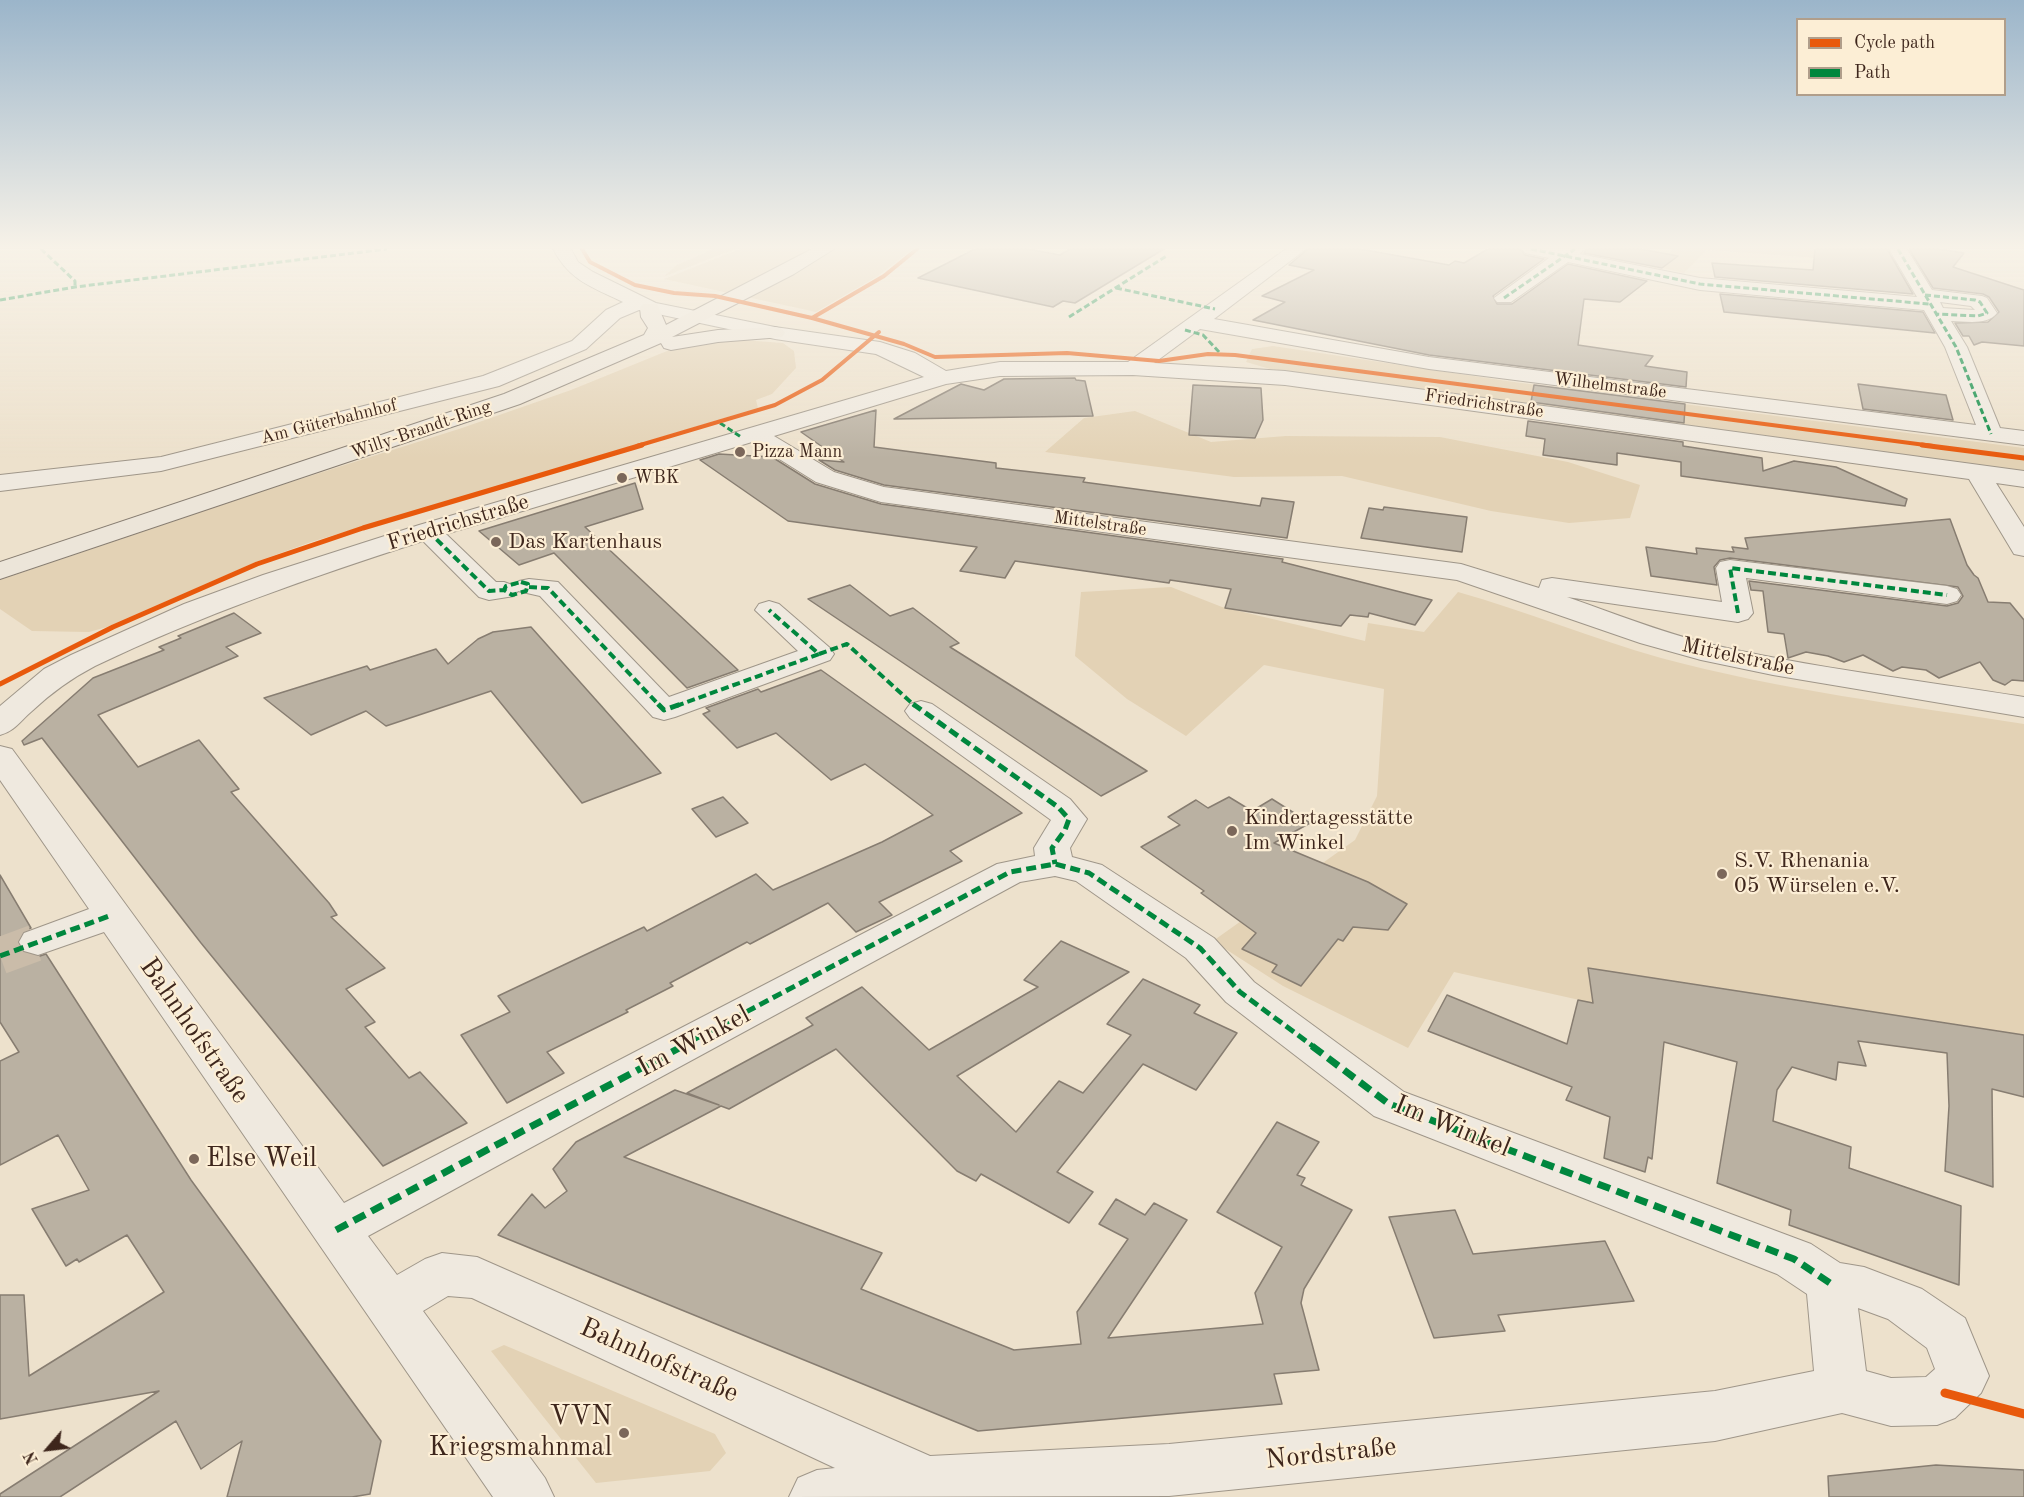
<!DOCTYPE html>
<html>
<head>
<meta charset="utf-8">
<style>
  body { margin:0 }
  #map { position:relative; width:2024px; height:1497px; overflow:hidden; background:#ede1cc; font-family:"Old Standard TT",serif }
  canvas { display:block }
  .legend { position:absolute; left:1796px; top:18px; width:210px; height:78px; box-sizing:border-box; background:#fceed5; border:2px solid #b09e8b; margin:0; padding:8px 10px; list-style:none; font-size:18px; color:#3e261c }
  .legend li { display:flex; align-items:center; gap:12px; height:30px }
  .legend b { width:30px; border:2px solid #b09e8b }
  .north { position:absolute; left:18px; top:1419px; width:60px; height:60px; -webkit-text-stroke:4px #fceed5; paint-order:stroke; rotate:242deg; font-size:16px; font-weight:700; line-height:24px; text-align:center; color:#3e261c }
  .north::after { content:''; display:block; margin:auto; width:21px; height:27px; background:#3e261c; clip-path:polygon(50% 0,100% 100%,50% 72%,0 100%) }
</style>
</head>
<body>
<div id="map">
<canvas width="2024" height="1497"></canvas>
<ul class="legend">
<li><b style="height:8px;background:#e8590c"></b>Cycle path</li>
<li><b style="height:8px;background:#00873e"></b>Path</li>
</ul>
<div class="north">N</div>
</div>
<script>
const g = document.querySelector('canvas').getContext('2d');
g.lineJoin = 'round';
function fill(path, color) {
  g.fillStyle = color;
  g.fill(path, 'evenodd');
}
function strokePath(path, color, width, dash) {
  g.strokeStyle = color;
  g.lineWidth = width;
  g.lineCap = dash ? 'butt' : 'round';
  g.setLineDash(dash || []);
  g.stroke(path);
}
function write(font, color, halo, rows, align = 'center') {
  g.font = font + ' "Old Standard TT",serif';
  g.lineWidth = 4.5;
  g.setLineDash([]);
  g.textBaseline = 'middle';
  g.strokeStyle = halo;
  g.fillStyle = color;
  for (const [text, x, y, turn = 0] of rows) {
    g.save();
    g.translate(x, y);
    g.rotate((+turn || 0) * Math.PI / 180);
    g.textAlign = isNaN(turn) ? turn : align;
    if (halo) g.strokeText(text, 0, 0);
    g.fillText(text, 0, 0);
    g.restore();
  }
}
fill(new Path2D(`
  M713,249H735L663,277L677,265Z
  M740,249H913L878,276L816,312L664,279Z
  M1673,249H1840L1893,258L1898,264L1707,250L1684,273L1653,266Z
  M742,340L783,343L794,351L796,368L772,394L756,400L758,408L311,542L256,562L107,627L89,632L32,631L0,609V580L272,488L462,428L571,390L667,351L701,343Z
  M1273,346L1514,382L2024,448V471L1270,369L1246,362L1252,349Z
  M1135,411L1211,442L1286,436L1440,437L1568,462L1640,485L1630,518L1569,523L1491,511L1342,476L1234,477L1045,452L1084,418Z
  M1171,587L1222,607L1365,641L1368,623L1424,632L1458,592C1526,611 1593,639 1661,658C1780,690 1903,705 2024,724V1065L1593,1003L1454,972L1408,1048L1283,986L1213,941L1355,840L1377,796L1384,689L1264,665L1186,736L1127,699L1075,656L1081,592Z
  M504,1345L715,1434L726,1453L710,1471L596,1483L491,1351Z`), '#e3d2b5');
const building = new Path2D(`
  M975,249H1028L1060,255L1070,249H1164L1075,303L1063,301L1053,307L918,278Z
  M1308,249H1360L1449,265L1455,261L1464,263L1488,249H1520L1525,255L1544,259L1493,296L1497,304H1512L1568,264L1647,281L1620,302L1584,299L1578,345L1653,356L1645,366L1687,372L1686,387L1429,355L1253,320L1285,302L1262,296L1314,270L1289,265Z
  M1586,249H1641L1678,256L1662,268L1584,253Z
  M1815,249H1887L1913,294L1715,277L1712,263L1813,270Z
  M1909,249H1939L1964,253L1953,267L2024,290V346L1982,342L1974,345L1969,336H1963L1955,323L1988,322L1999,312L1989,297L1983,294L1933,288Z
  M1720,294L1923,312L1935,333L1724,312Z
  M1075,378L1076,380L1085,381L1093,416L894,419L961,384L984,390L1004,379Z
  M1858,384L1946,395L1953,420L1863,409Z
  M1193,385L1261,388L1263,420L1255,438L1189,435Z
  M1534,385L1685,404L1684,423L1531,402Z
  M876,410L874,447L996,463V468L1085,478L1083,482L1232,502L1260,506L1262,498L1294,502L1287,538L884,485L835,470L819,460L844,462L801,432Z
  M1528,421L1683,442V446L1762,458L1763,471L1794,461L1836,467L1907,499L1905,506L1681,476V462L1617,453V465L1543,455L1545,439L1526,436Z
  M719,454L772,457L815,484L881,504L1283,559L1282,562L1432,600L1415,625L1369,613L1368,617L1350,615L1341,626L1225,608L1231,589L1170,580L1169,583L1015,561L1005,578L960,571L977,547L788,521L700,460Z
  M635,483L643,509L585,527L738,670L687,688L554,553L519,565L479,531Z
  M1384,507L1467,517L1462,552L1361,538L1369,508L1383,510Z
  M1950,519L1967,565L1974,575L1978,578L1988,602L2010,603L2024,620V681L2012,680L2005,685L1993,680L1980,662L1939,678L1926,670L1902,667L1893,671L1863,655L1844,662L1828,656L1806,652L1788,658L1784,634L1768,632L1763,591L1751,590L1749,581L1947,606L1958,603L1963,596L1958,587L1730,558L1720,560L1714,567L1717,585L1651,576L1646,547L1697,554L1696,548L1734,552L1732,547L1748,549L1745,538Z
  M850,585L890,616L913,608L959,643L950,647L1147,771L1101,796L808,599Z
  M234,613L261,633L226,647L238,656L98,715L138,767L199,740L239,789L231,792L329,903L337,915L331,917L385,968L346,989L375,1022L365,1027L409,1078L420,1072L467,1123L383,1166L201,943L42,738L24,745L22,741L93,678L164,650L159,647L181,638L178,636Z
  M531,627L661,773L582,803L491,691L386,726L366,711L311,735L264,698L367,666L370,670L436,649L448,664L478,639L493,632Z
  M821,670L1022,813L950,851L962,861L879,902L892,915L856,932L828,903L750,944L747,942L670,983L673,986L626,1010L628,1012L547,1052L564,1073L507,1103L461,1035L510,1012L498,996L644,927L647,931L756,874L773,890L882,842L933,815L865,764L831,780L776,733L737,748L703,714L710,711L706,708L758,689L761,692Z
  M723,797L748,823L716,837L692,809Z
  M1229,797L1252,811L1272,799L1310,823L1274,843L1368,882L1407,904L1388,930L1353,927L1343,941L1338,939L1301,986L1272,972L1277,965L1242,949L1256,933L1201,893L1204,891L1141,847L1180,825L1168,817L1196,800L1208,808Z
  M0,875L31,928L22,932L17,941L22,952L37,957L46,954L191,1180L381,1441L370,1494L352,1497H227L242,1441L201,1469L176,1421L60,1497H0V1494L159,1391L0,1419V1295H24L29,1376L164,1292L127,1235L79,1262L77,1259L66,1266L32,1209L89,1190L58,1135L0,1165V1061L19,1052L0,1022Z
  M1061,941L1129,972L957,1076L1016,1132L1059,1081L1083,1093L1131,1035L1107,1024L1143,979L1200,1005L1194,1013L1237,1033L1196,1090L1143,1064L1057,1172L1093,1192L1069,1223L981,1174L976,1181L957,1171L836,1049L729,1109L721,1106L624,1157L882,1253L861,1289L1014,1350L1081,1344L1077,1312L1128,1239L1099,1224L1116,1199L1145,1215L1154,1203L1187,1220L1108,1338L1263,1324L1255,1293L1282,1247L1217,1212L1277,1122L1319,1142L1297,1175L1305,1178L1301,1185L1352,1210L1304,1289L1301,1303L1319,1370L1274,1374L1282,1404L978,1431L498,1235L532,1194L545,1208L567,1191L553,1169L576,1142L675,1090L719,1105L687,1093L813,1025L806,1018L862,987L929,1050L1038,987L1024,980Z
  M1588,968L2024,1035V1097L1992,1089L1993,1187L1945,1171L1949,1106L1947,1053L1858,1041L1866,1066L1838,1062L1836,1080L1792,1067L1777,1090L1773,1121L1851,1147L1849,1168L1961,1206L1959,1285L1789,1225L1791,1210L1717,1183L1737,1062L1664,1042L1652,1159L1648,1157L1645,1172L1604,1158L1610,1117L1566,1100L1572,1087L1428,1031L1447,995L1567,1044L1578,1000L1593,1003Z
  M1455,1210L1473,1254L1605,1241L1634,1301L1498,1315L1505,1331L1434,1338L1389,1217Z
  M1936,1465L2024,1470V1497H1829L1828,1476Z`);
fill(building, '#bab1a2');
strokePath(building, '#877d71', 1.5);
strokePath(new Path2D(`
  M0,956L38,942`), '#cabca9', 37, [37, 18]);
const minor = new Path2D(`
  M553,249H571L578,262L593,272L656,303L775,327L880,342L915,353L946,371L1000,362H1128L1286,249H1306L1214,319L1429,357L1976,425L1945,347L1924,310L1700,290L1568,262L1511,302H1497L1494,298L1549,258L1525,253L1522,249H1584L1580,254L1700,278L1917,297L1889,249H1907L1932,290L1982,296L1987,298L1997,313C1987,326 1965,321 1951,321L1967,347L2000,428L2024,431V445L1429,369L1200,329L1154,363L1285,371L2024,471V487L1996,483L2024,527V556L2014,554L1969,479L1285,385L1133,375L1000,376L946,384L774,436L834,472L884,487L1461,564L1539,588L1542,580L1552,578L1722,602L1716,568L1720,562L1730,560L1947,586L1957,589L1961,595L1957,601L1947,604L1746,578L1753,613L1748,619L1738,622L1567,597C1613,613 1658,631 1705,643C1810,668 1918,680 2024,697V717L1773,675L1701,660L1640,643L1457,580L881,502L816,482L752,442L446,534L496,582H504L515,586L519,581L529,579L558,582L669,697L798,651L755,610L759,604L769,601L779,604L830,648L834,654L830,660L675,717L664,720L653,717L540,596L518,591L514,596L489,600L479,597L423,541C309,578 204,614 95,666C72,678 51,693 32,711C20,721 15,731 0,735V706L44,669L71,655L184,604L263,575L419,525L924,377L876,354L775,339L639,310L620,318L586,349L499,386L161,471L0,491V475L161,457L483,376L572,341L606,310L623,302C592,287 570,281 553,249ZM1940,302L1971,306L1975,310L1943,308Z
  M921,701L932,704L1070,799L1087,819L1070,848L1072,857L1102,865L1214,938L1254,982L1404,1092L1811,1244L1840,1263L1864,1267L1922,1289L1965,1318L1989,1376L1981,1393L1955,1418L1937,1425L1891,1426L1842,1413L1715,1441L1169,1496L789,1497L798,1478L817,1470L835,1468L472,1298L448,1296L423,1311L545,1478L554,1497H493L104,932L38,955L24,951L19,942L24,933L89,909L0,780V746L12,749L344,1203L997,864L1035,856L1034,848L1051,820L910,718L905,711L910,704ZM1055,876L1076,881L1186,958L1226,1002L1374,1116L1777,1274L1807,1294L1814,1371L1715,1391L1169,1444L930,1456L477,1257L442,1253L425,1259L397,1275L368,1236L1020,882ZM1858,1308L1888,1319L1927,1348L1935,1369L1926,1377L1891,1378L1866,1371Z`);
const major = new Path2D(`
  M812,249H834L794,274L672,337L718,330L775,327L782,329L785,333L782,337L718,342L671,350L664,348L661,343L520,404L0,579V562L504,394L644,335L648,328L641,317L640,308L643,304H657L666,325Z`);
strokePath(minor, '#9f9689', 2);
strokePath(major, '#877d71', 2);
fill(minor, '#efe9df');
fill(major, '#ece5d9');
strokePath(new Path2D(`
  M41,249L75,281V287
  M1531,249L1700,284L1929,304
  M1898,249L1956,347L1991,434
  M1116,288L1215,309
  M1925,295L1975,300L1980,302L1987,313L1978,316L1936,314
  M1504,298L1575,249
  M0,300L75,287L387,249
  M1069,317L1168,255
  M1185,330L1203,335L1221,354
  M720,423L741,437`), '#00873e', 3, [6, 3]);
strokePath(new Path2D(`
  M428,531L489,591L504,590
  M521,582L528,584L526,591L512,595L504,590L506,586Z
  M529,587L548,588L660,706
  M1738,613L1730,568L1947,595
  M819,654L847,644L915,706
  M676,706L819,654L769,610`), '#00873e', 4, [8, 4]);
strokePath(new Path2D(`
  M658,704L664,710L681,704
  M913,704L1058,807L1069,819L1065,830L1052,848L1055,864
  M0,956L112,915
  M680,1047L1010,872L1055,864L1089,873L1200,948L1240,992L1314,1047`), '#00873e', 5, [10, 5]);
strokePath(new Path2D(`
  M1312,1046L1389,1104L1794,1259L1830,1283
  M336,1230L683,1046`), '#00873e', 7, [13, 7]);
strokePath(new Path2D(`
  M582,249L590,262L635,285L674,293L715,296L812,318L904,344L935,357L1067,353L1159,361L1208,354L1235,355L1933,446
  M812,318L884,276L917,249
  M637,446L775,405L822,380L879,332`), '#e8590c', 4);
strokePath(new Path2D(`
  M1922,445L2024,458
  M0,684L113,627L257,564L363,528L642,445`), '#e8590c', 5);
strokePath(new Path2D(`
  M1945,1393L2024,1414`), '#e8590c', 9);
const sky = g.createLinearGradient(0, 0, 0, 458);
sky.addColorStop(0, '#9bb5ca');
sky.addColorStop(0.54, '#f7f2e8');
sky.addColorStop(1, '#f7f2e800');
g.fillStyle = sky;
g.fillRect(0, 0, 2024, 458);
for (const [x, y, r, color] of [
  [740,452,6,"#7b675a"],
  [622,478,6,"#7b675a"],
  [496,542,6,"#7b675a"],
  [1232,831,6,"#7b675a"],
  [1722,874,6,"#7b675a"],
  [194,1159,6,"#7b675a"],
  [624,1433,6,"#7b675a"]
]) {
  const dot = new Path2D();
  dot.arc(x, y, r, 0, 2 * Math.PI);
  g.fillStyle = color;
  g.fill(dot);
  strokePath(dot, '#fceed5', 2);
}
write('18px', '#3e261c', '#fceed5', [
  ["Wilhelmstraße",1610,386,7],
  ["Friedrichstraße",1484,404,8],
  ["Am Güterbahnhof",329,422,-14],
  ["Willy-Brandt-Ring",421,430,-19],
  ["Mittelstraße",1100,524,8]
]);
write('18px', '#3e261c', '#fceed5', [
  ["Pizza Mann",752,452],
  ["WBK",634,478]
], 'left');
write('22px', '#3e261c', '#fceed5', [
  ["Friedrichstraße",458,523,-17],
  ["Mittelstraße",1738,657,12]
]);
write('22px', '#3e261c', '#fceed5', [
  ["Das Kartenhaus",508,542],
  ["Kindertagesstätte",1244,818],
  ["Im Winkel",1244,843],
  ["S.V. Rhenania",1734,861],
  ["05 Würselen e.V.",1734,886]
], 'left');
write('27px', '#3e261c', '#fceed5', [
  ["Bahnhofstraße",194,1031,55],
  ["Im Winkel",694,1042,-28],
  ["Im Winkel",1452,1127,22],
  ["Bahnhofstraße",659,1361,24],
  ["Nordstraße",1331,1454,-6]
]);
write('27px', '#3e261c', '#fceed5', [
  ["Else Weil",206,1159],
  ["VVN",612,1417,"right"],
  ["Kriegsmahnmal",612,1448,"right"]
], 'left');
</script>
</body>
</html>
